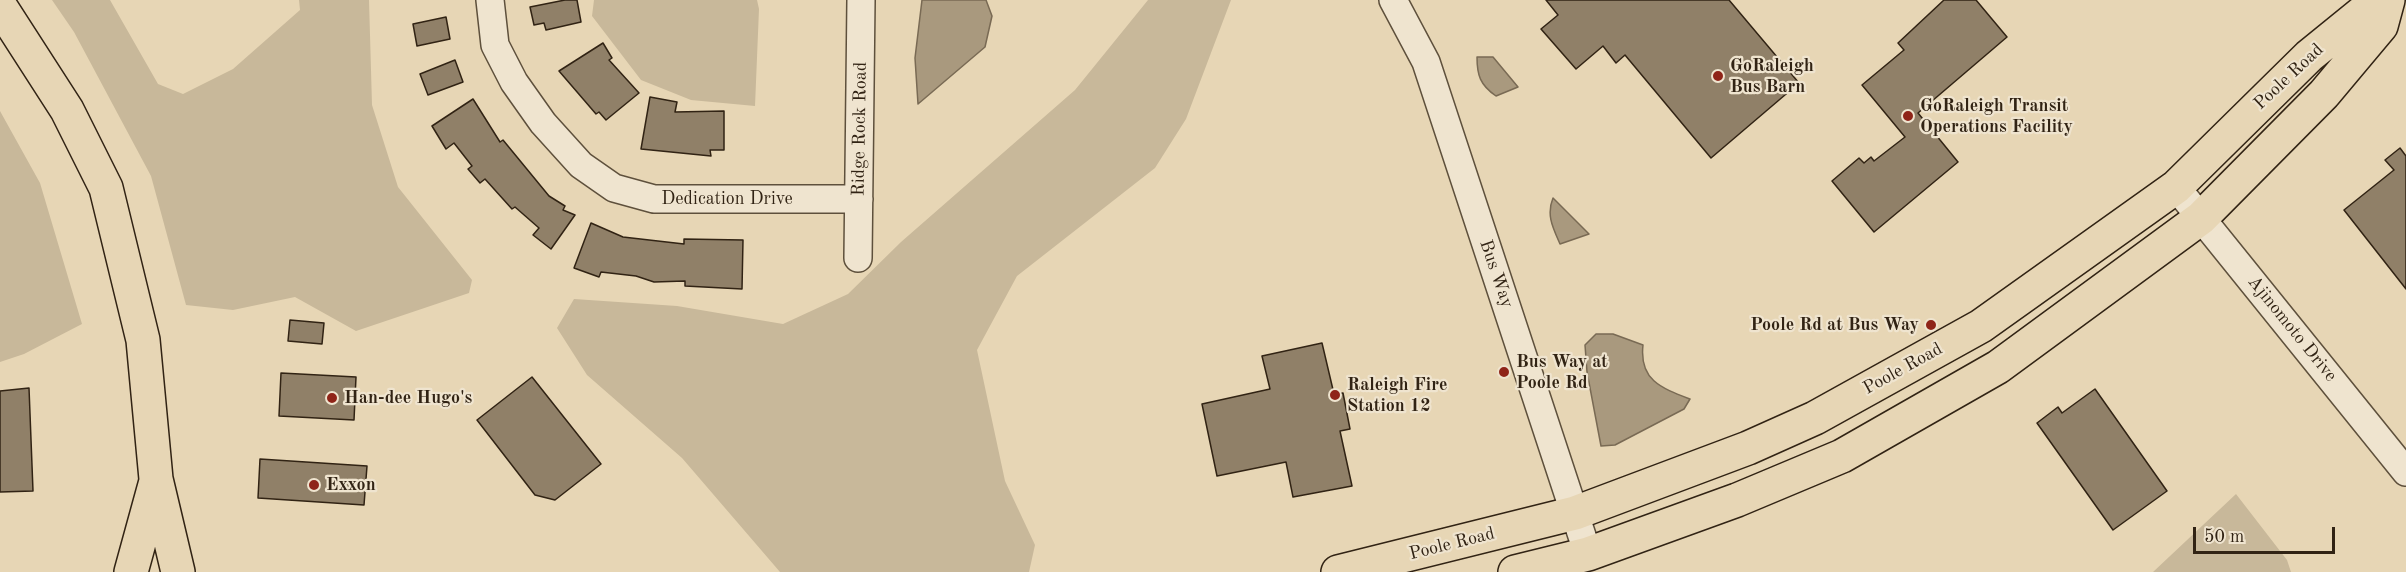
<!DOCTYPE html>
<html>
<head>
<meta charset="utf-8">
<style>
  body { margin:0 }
  #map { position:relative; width:2406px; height:572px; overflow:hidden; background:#e7d6b5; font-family:"Old Standard TT",serif }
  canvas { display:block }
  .scale { position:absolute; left:2193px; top:527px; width:142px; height:27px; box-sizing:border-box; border:3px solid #312314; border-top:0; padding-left:8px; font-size:18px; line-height:21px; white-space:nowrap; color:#312314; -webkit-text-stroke:4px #efe4cf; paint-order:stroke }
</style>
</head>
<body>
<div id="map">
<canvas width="2406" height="572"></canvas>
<div class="scale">50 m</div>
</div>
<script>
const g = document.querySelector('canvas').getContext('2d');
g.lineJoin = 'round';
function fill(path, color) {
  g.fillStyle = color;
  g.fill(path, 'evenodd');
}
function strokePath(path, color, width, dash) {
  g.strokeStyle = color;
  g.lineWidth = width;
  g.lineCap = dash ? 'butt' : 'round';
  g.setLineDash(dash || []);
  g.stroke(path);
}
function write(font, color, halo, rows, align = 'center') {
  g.font = font + ' "Old Standard TT",serif';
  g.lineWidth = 4.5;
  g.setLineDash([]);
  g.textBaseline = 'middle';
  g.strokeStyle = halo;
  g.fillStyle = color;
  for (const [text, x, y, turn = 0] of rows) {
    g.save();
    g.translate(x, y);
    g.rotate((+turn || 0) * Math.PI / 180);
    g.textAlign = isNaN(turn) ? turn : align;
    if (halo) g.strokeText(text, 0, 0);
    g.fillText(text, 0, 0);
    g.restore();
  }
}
fill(new Path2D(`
  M52,0H110L158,84L183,94L233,69L300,10L299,0H369L372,105L398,187L472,280L469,293L356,331L295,297L233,310L186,305L151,176L74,32Z
  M594,0H757L759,9L755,106L691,100L641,80L592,16Z
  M1148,0H1231L1186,119L1155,168L1017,276L977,350L1005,481L1035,545L1029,572H780L682,458L587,375L557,328L574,299L677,306L783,324L848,294L901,242L1075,90Z
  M0,111L40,183L82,324L24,354L0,362Z
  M2236,494L2287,560L2291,572H2153Z`), '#c8b89a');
const water = new Path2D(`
  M922,0H986L992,16L985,47L918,104L915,58Z
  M1477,57H1493L1518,87L1496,96C1480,85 1477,75 1477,57Z
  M1553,198L1589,234L1560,244C1553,228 1546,215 1553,198Z
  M1596,334H1613L1643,345C1639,380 1661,388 1690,399L1684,409L1615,445L1601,446L1587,372L1585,345Z`);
fill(water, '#a9997e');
strokePath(water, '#796a54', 1.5);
const building = new Path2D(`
  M565,0H577L581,22L546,30L544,23L534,25L530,7Z
  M1546,0H1729L1799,83L1711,158L1625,55L1616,63L1603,46L1576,69L1541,29L1558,15Z
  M1944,0H1976L2007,37L1918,113L1958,162L1874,232L1832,181L1859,158L1864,163L1871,157L1874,161L1905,137L1862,85L1904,50L1898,43Z
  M446,17L450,39L417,46L413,24Z
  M603,43L612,58L609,60L639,93L606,120L599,112L596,114L559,71Z
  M455,60L463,82L428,95L420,74Z
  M650,97L677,102L675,112L724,111V150H710L711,156L641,149Z
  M473,99L500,142L503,140L549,196L565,206L563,210L575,215L551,249L533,235L539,228L515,207L512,209L485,179L480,183L468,169L472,166L454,143L446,149L432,126Z
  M2400,148L2406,156V289L2344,210L2394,170L2385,160Z
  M591,223L623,237L684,244V239L743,240L742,289L685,286V281L654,282L636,276L601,272L599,277L574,268Z
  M290,320L324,323L322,344L288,341Z
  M1322,343L1334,394L1343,393L1350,429L1340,431L1352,486L1293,497L1286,462L1217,476L1202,404L1270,389L1262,356Z
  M281,373L356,377L354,420L279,416Z
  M532,377L601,464L555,500L535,495L477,420Z
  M29,388L33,491L0,492V391Z
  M2095,389L2167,491L2113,530L2037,423L2058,407L2062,413Z
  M260,459L367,466L364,505L258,498Z`);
fill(building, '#908068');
strokePath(building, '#312314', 1.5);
const minor = new Path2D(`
  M490,0L495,45L514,82L543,123L581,165L614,188L654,199H859
  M1393,0L1426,62L1588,554
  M2176,187L2406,472
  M858,258L861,0`);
const major = new Path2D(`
  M0,6L67,110L106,188L143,340L156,479L178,572
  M131,572L156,481
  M1338,572L1575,513L1748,448L1815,418L1981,326L2176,187L2309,56L2378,0
  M1515,572L1588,554L1737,500L1842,456L1998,367L2201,218L2324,94L2381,26L2388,0`);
strokePath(minor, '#5e503c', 30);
strokePath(major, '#312314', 36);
strokePath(minor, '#efe4cf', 27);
strokePath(major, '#e7d6b5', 33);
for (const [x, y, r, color] of [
  [1718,76,6,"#8f2418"],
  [1908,116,6,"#8f2418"],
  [1931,325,6,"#8f2418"],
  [1504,372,6,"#8f2418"],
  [1335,395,6,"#8f2418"],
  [332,398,6,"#8f2418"],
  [314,485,6,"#8f2418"]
]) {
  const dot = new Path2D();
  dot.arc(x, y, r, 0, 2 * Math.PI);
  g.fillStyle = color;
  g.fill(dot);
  strokePath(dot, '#efe4cf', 2);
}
write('bold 18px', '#312314', '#efe4cf', [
  ["GoRaleigh",1730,66],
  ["Bus Barn",1730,87],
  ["GoRaleigh Transit",1920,106],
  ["Operations Facility",1920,127],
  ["Poole Rd at Bus Way",1919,325,"right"],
  ["Bus Way at",1516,362],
  ["Poole Rd",1516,383],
  ["Raleigh Fire",1347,385],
  ["Station 12",1347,406],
  ["Han-dee Hugo's",344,398],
  ["Exxon",326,485]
], 'left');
write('18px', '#312314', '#efe4cf', [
  ["Poole Road",2289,77,-43],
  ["Ridge Rock Road",860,129,-89],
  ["Dedication Drive",727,199],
  ["Bus Way",1496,274,71],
  ["Ajinomoto Drive",2292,329,51],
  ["Poole Road",1903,369,-29],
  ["Poole Road",1452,544,-14]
]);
</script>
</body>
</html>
